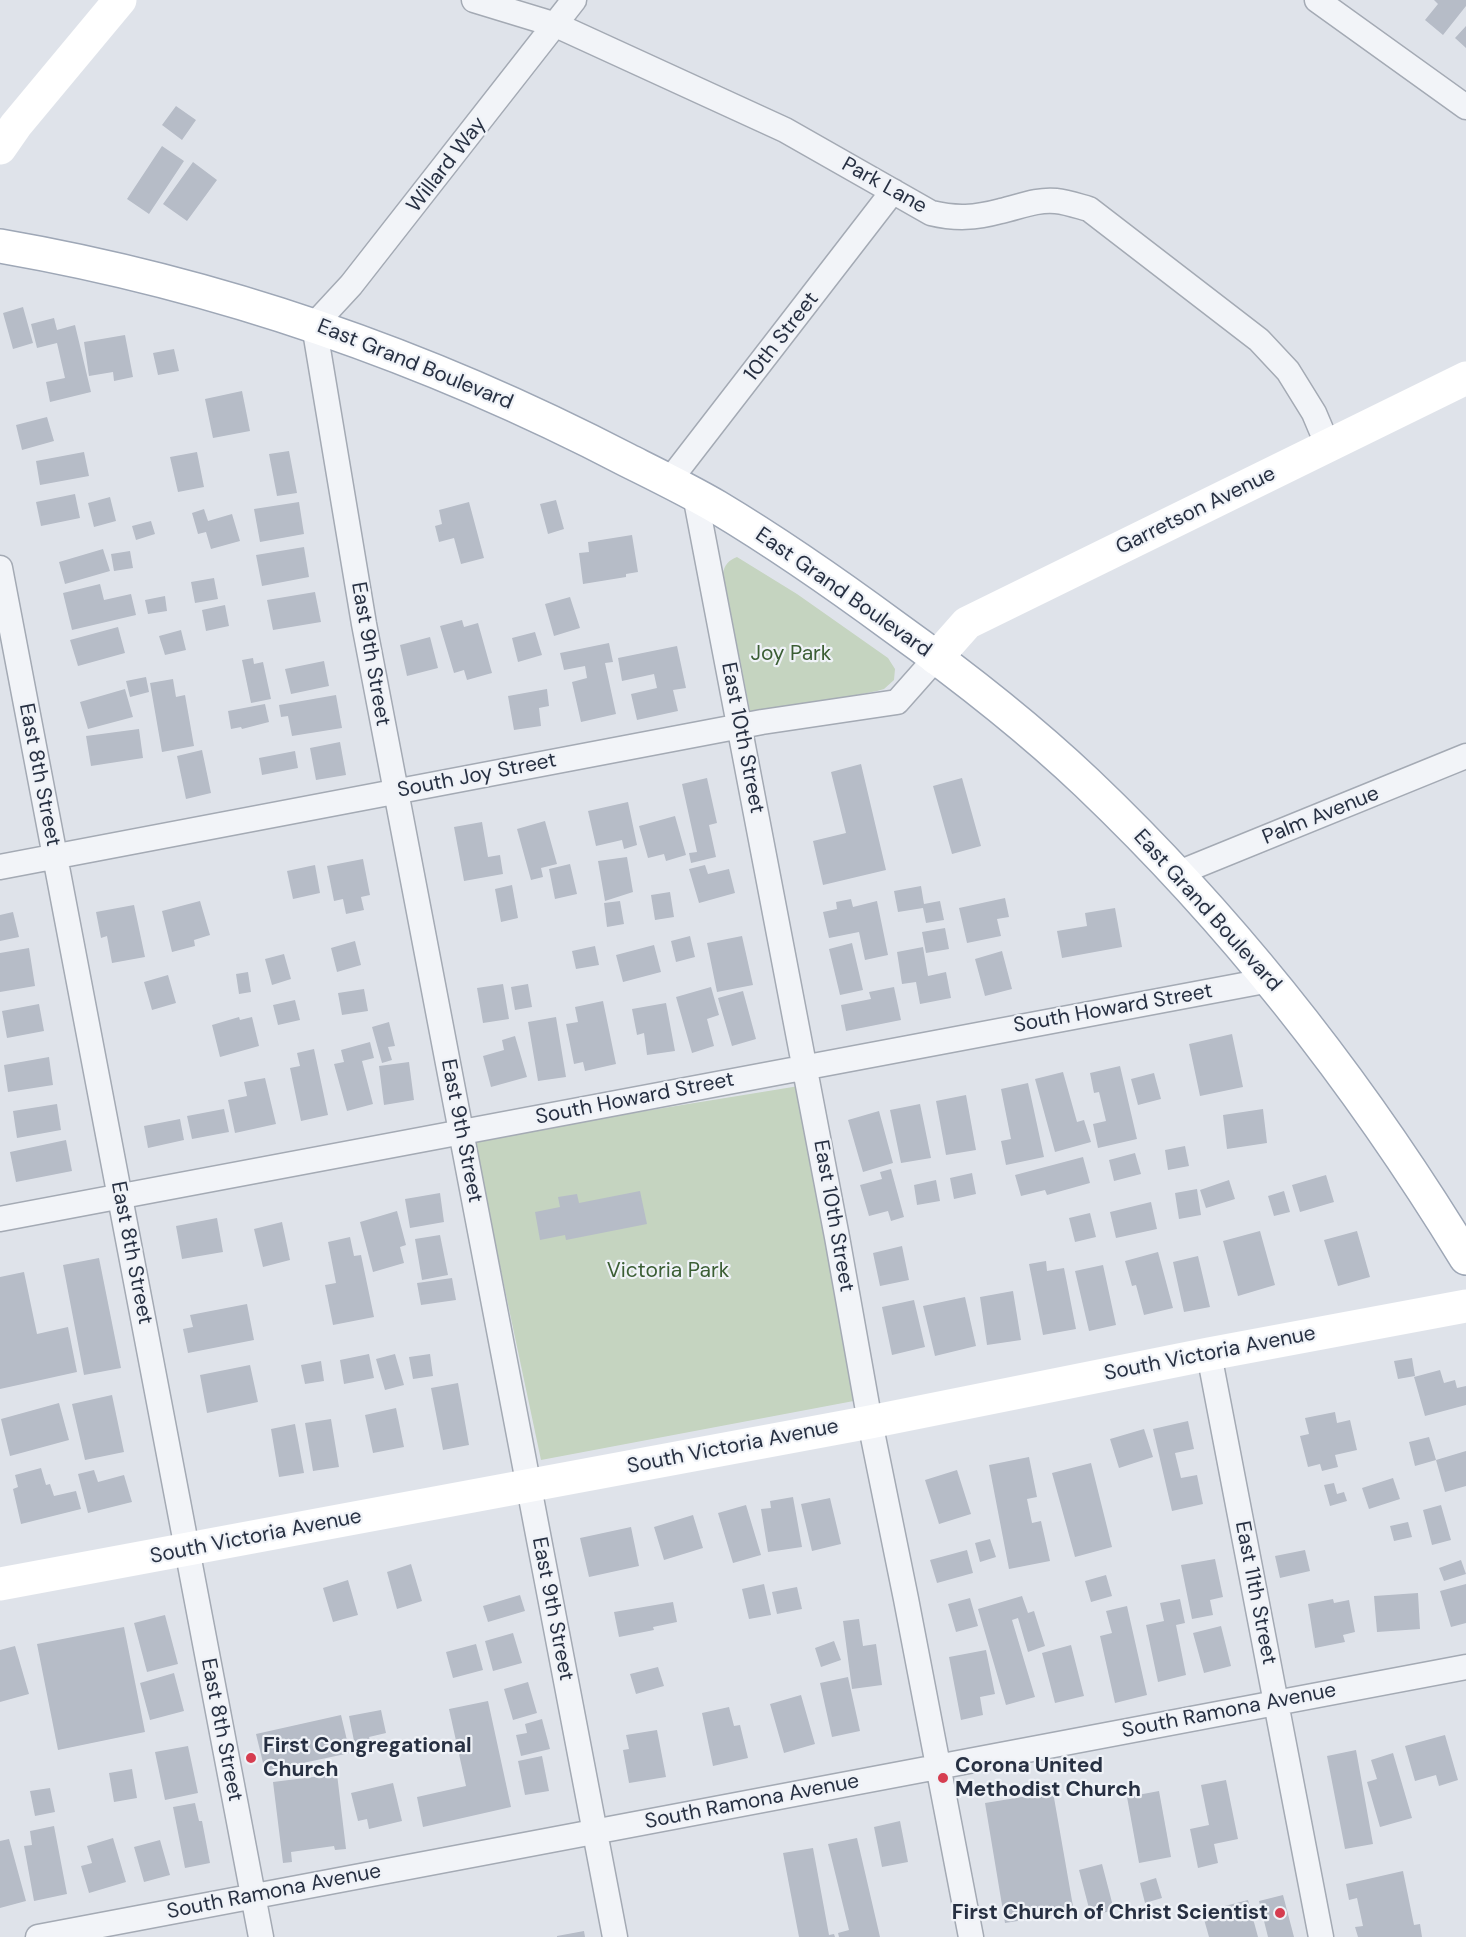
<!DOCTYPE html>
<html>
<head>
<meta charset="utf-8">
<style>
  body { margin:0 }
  canvas { display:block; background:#dfe3ea }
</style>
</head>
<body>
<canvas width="1466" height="1937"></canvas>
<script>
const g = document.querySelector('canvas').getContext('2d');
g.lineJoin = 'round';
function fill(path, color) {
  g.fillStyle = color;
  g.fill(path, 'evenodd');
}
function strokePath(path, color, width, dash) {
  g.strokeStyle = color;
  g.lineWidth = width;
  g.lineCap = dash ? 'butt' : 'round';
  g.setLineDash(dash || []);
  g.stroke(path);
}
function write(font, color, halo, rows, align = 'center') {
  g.font = font + ' "DM Sans",sans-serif';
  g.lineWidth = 4.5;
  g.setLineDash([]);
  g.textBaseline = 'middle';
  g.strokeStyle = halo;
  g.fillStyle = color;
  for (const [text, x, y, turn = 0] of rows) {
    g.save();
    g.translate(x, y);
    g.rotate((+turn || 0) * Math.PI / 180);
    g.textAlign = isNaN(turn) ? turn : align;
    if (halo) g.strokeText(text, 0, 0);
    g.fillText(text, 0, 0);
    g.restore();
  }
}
fill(new Path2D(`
  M737,557L797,594L888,658L895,669L894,680L884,689L877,691L758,714L750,711L723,574C724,565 729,560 737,557Z
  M799,1086L859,1400L541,1460L473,1139Z`), '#c5d4c0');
fill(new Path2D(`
  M1434,0H1466V6L1443,35L1425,20L1438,4Z
  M1466,26V48L1455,38Z
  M176,106L196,120L182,140L162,125Z
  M162,146L184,161L149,214L127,199Z
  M193,162L217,180L187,221L163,204Z
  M23,307L33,343L13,349L3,313Z
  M54,318L57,330L75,325L91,392L50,402L46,382L65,378L57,343L37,348L31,324Z
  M125,335L133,377L114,381L113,372L89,376L84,342Z
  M174,349L179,371L158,375L153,353Z
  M242,391L250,431L213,438L205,399Z
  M47,417L54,441L22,450L16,425Z
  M289,451L297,493L277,496L269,454Z
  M84,452L89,476L40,485L36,461Z
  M197,452L204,487L178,492L170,457Z
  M75,494L80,518L41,526L36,502Z
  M110,497L116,521L94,527L88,503Z
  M556,500L564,529L548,534L540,504Z
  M299,502L304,534L260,542L254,509Z
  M469,502L484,558L461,564L454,538L439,542L435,526L442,524L439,510Z
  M204,509L208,521L232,514L240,541L211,549L206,532L198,534L192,513Z
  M151,521L155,534L136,540L132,526Z
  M632,535L638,572L626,574V577L583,584L579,553L589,552L588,542Z
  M304,547L309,577L262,586L256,555Z
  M103,549L110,571L65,584L59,562Z
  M130,551L133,568L114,571L111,554Z
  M214,578L218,599L195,603L191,582Z
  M100,584L104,600L131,594L136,615L72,630L63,593Z
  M315,592L321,622L273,630L267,600Z
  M165,596L167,611L148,614L145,600Z
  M570,597L580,628L554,636L545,604Z
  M225,605L229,626L206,631L202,610Z
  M462,620L464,627L478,623L492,673L467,680L464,670L454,673L440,626Z
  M118,627L125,653L78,666L70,640Z
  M181,630L186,650L165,655L159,636Z
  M535,632L542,655L518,662L512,638Z
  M430,637L438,668L407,676L400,645Z
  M609,643L613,662L605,663L616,714L581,722L572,682L587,678L585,666L564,670L560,653Z
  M677,646L686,688L673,690L678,711L637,720L631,694L657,688L654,674L622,681L618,658Z
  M253,658L254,664L263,662L271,699L251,703L242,660Z
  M324,661L329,686L291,694L285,669Z
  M146,677L149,692L130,697L126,681Z
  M173,679L176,697L185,695L194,746L162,752L150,683Z
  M125,689L133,717L88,729L80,702Z
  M547,689L549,706L539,708L541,726L514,730L508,696Z
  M336,695L342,728L292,736L288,716L281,717L279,705Z
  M265,704L269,722L242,729L241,727L231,729L228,711Z
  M139,729L143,758L91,766L86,736Z
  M340,742L346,775L316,780L310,748Z
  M202,750L211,793L186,799L177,756Z
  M295,751L298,768L262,775L259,758Z
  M861,764L886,870L823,885L813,841L846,833L831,772Z
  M707,778L717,823L709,825L716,857L691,863L689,853L697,852L682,784Z
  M962,778L981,846L952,854L933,786Z
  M628,802L637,845L624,849L622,840L596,846L588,811Z
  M675,816L686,855L666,861L664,854L648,858L639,826Z
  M545,821L557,864L541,868L543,877L531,880L517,829Z
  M482,822L488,857L500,855L503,874L464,881L454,827Z
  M627,857L633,892L605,901L598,861Z
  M363,859L370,895L361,897L364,910L346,914L343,899L334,901L327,866Z
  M570,864L577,894L555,899L549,869Z
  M315,865L320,893L293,899L287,871Z
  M705,865L708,874L729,869L735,893L699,903L689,869Z
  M512,885L518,918L501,922L495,889Z
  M921,886L924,904L940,901L944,920L926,923L923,908L898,912L894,891Z
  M670,892L674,917L655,920L651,895Z
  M1005,898L1009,917L997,919L1001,936L967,943L959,908Z
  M851,899L853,907L877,901L888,955L865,960L859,932L829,938L823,912L837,909L836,902Z
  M200,901L210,935L194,940L195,946L172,952L162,911Z
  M620,901L624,924L607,927L604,903Z
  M134,905L145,957L112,963L107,936L101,938L96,912Z
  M1115,908L1122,947L1062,958L1057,931L1087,926L1085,913Z
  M13,912L19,937L0,941V915Z
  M945,928L949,949L926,953L922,932Z
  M690,936L695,957L676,962L671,941Z
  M742,936L753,985L717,992L707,943Z
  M355,941L361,965L337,972L331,948Z
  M852,943L863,990L840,995L829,949Z
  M654,945L661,972L623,982L616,955Z
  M595,946L599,965L576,969L572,951Z
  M923,947L928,976L946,972L951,998L920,1004L916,982L902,984L897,952Z
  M29,948L35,986L0,992V953Z
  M1002,951L1012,989L985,996L975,959Z
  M284,954L291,979L272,985L265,959Z
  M248,972L251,992L239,994L236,974Z
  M168,975L176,1003L152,1010L144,982Z
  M503,984L509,1019L483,1023L477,988Z
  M528,984L532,1007L515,1010L511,987Z
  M711,987L719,1015L707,1019L714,1046L692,1053L676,997Z
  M894,987L901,1020L846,1031L841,1005L871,999L869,992Z
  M364,989L368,1011L342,1015L338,993Z
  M743,991L756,1039L732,1046L718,998Z
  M295,1000L300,1020L278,1025L273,1005Z
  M603,1001L616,1064L585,1071L583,1062L574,1064L566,1024L578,1022L575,1007Z
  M666,1003L675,1051L647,1055L644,1033L637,1035L632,1009Z
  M39,1004L44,1031L7,1038L2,1011Z
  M239,1017L240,1020L252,1017L259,1046L220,1057L212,1025Z
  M556,1017L566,1077L538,1081L528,1022Z
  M389,1022L395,1046L388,1047L392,1060L382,1063L372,1027Z
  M1232,1034L1243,1087L1200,1096L1189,1044Z
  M515,1036L527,1077L491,1087L483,1056L504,1050L502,1040Z
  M370,1042L374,1058L362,1061L373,1104L347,1111L334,1064L344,1062L341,1050Z
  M314,1049L328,1115L301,1121L290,1068L300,1066L297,1053Z
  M49,1057L53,1085L8,1092L4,1065Z
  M409,1062L414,1100L384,1105L379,1066Z
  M1120,1066L1137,1139L1098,1148L1093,1124L1106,1121L1099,1092L1094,1093L1090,1073Z
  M1063,1072L1077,1122L1084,1120L1091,1142L1055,1152L1035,1079Z
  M1154,1073L1161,1099L1138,1105L1131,1079Z
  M265,1078L276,1124L235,1133L228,1100L247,1096L244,1082Z
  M1028,1083L1044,1157L1006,1165L1001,1141L1011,1139L1001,1089Z
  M966,1095L976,1150L946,1155L936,1101Z
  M57,1104L61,1130L17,1138L13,1111Z
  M920,1104L931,1158L901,1163L890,1110Z
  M224,1109L229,1132L192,1139L187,1116Z
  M1263,1109L1267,1143L1227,1149L1223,1115Z
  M879,1111L893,1163L863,1172L848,1120Z
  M180,1119L184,1140L148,1148L144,1126Z
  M66,1140L72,1171L16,1182L10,1152Z
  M1185,1146L1189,1166L1168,1170L1165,1150Z
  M1135,1153L1141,1174L1114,1181L1109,1160Z
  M1083,1157L1090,1183L1047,1195L1045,1190L1021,1196L1015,1175Z
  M891,1169L904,1217L891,1221L888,1211L869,1216L860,1185L882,1179L880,1172Z
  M972,1173L976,1194L954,1199L950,1178Z
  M1326,1175L1334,1202L1300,1212L1292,1185Z
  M936,1180L940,1201L917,1205L914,1185Z
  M1229,1180L1235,1199L1206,1208L1200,1190Z
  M1197,1189L1201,1215L1179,1219L1175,1193Z
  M640,1191L647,1224L566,1240L565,1235L540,1240L535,1212L560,1207L558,1197L577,1194L579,1203Z
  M1284,1191L1290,1212L1274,1216L1268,1196Z
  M440,1193L444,1222L410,1228L405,1199Z
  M1151,1202L1157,1229L1116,1238L1110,1212Z
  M397,1211L406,1245L400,1247L404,1263L373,1272L360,1222Z
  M1090,1213L1096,1237L1075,1242L1069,1218Z
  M217,1218L223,1252L182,1259L176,1226Z
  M282,1222L290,1260L263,1267L254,1229Z
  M1260,1231L1275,1285L1238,1296L1223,1241Z
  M1357,1231L1370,1277L1338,1286L1324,1240Z
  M440,1235L448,1275L422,1280L415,1239Z
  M350,1237L354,1256L361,1255L374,1317L333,1325L325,1285L336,1283L328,1242Z
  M902,1246L909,1280L880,1286L873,1253Z
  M1158,1252L1173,1308L1144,1315L1136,1285L1132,1286L1125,1261Z
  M1198,1256L1210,1307L1184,1312L1173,1262Z
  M99,1258L121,1368L84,1375L63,1265Z
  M1046,1261L1047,1271L1064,1268L1076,1329L1043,1335L1029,1264Z
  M1103,1265L1116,1325L1089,1331L1075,1271Z
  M24,1272L37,1334L68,1327L77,1372L0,1389V1277Z
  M452,1278L456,1300L421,1305L417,1283Z
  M1013,1291L1021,1340L987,1345L980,1297Z
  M965,1297L976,1346L935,1356L923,1306Z
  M914,1300L925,1347L892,1355L882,1307Z
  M247,1304L254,1340L188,1353L183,1329L193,1327L190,1315Z
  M369,1354L374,1378L344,1384L340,1360Z
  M395,1354L404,1385L385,1390L376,1359Z
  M430,1354L433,1376L413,1379L409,1357Z
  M1412,1358L1415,1376L1398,1379L1394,1361Z
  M321,1361L324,1381L305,1384L301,1365Z
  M250,1365L258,1402L207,1413L200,1375Z
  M1440,1370L1444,1383L1455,1380L1457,1388L1466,1386V1405L1425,1416L1414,1377Z
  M458,1383L469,1445L443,1450L431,1388Z
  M112,1395L124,1452L85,1460L72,1404Z
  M59,1403L69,1440L10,1456L1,1419Z
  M396,1408L404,1447L373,1453L365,1415Z
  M1335,1412L1337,1423L1350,1420L1357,1450L1335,1455L1338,1467L1322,1471L1320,1464L1308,1467L1300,1436L1309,1434L1305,1418Z
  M331,1419L339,1467L313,1471L305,1423Z
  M1188,1421L1194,1449L1175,1453L1181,1478L1197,1475L1203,1504L1172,1511L1153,1429Z
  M295,1424L304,1473L279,1477L271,1429Z
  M1144,1429L1153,1457L1119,1468L1110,1439Z
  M1429,1437L1436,1460L1415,1466L1409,1442Z
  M1466,1451V1486L1445,1492L1436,1460Z
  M1029,1457L1037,1497L1027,1499L1032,1523L1041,1521L1050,1561L1009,1569L989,1465Z
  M1091,1463L1112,1547L1075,1557L1052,1473Z
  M41,1468L46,1485L50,1484L54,1496L76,1491L81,1509L21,1524L13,1489L18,1487L15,1475Z
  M94,1470L98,1482L124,1475L132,1502L88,1513L78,1474Z
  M957,1470L971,1514L939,1524L925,1480Z
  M1393,1478L1400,1499L1369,1509L1362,1488Z
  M1334,1483L1337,1494L1344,1492L1347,1501L1330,1506L1324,1485Z
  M793,1497L802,1547L768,1552L761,1509L771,1508L770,1501Z
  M830,1498L841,1544L812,1551L801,1504Z
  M746,1505L761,1555L733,1563L718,1513Z
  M1441,1505L1451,1540L1432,1545L1423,1510Z
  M693,1515L703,1548L664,1560L654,1527Z
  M1408,1522L1412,1537L1394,1541L1390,1526Z
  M631,1527L639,1566L589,1577L580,1538Z
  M990,1539L996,1557L980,1562L975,1543Z
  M967,1550L973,1573L937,1583L930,1560Z
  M1305,1550L1310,1571L1280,1578L1275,1556Z
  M1215,1559L1223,1597L1210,1600L1213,1615L1192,1619L1181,1565Z
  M1461,1560L1466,1574L1444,1581L1439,1568Z
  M411,1564L422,1601L397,1609L387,1572Z
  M1106,1575L1112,1596L1091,1602L1085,1581Z
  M348,1580L358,1615L333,1622L323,1588Z
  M764,1584L771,1615L749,1619L742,1589Z
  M1466,1584V1623L1451,1627L1440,1591Z
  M797,1587L802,1609L777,1614L772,1592Z
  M1418,1593L1420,1629L1377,1632L1374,1596Z
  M520,1595L525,1611L488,1622L483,1606Z
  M1022,1596L1028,1613L1034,1611L1045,1646L1028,1652L1018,1618L1012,1620L1035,1697L1006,1705L978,1609Z
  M970,1598L978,1626L956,1632L948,1604Z
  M1180,1599L1185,1623L1176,1625L1186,1675L1158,1682L1146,1625L1164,1621L1160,1603Z
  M1333,1599L1334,1603L1349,1600L1355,1632L1343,1635L1345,1642L1315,1648L1308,1604Z
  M673,1602L677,1622L653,1627L654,1630L619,1637L614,1612Z
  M1127,1606L1147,1695L1115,1703L1100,1636L1112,1633L1106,1611Z
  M165,1615L178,1664L147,1672L134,1623Z
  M859,1619L863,1646L876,1644L882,1685L852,1689L843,1621Z
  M1221,1626L1231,1666L1204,1673L1193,1633Z
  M124,1627L145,1732L58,1750L37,1644Z
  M513,1633L522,1663L493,1671L485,1641Z
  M834,1641L841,1660L821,1667L815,1648Z
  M476,1644L483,1670L453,1678L446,1652Z
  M1071,1645L1084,1696L1055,1703L1042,1653Z
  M15,1646L29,1694L0,1702V1650Z
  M986,1650L995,1694L980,1697L983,1715L961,1720L949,1657Z
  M658,1667L664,1686L636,1694L630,1674Z
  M174,1673L184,1711L150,1720L140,1683Z
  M848,1677L860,1731L832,1737L820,1683Z
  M528,1682L537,1713L513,1720L504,1689Z
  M801,1695L815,1744L784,1753L770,1704Z
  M488,1701L511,1807L423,1827L417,1797L466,1786L449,1709Z
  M729,1707L734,1726L740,1725L748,1758L713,1766L702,1713Z
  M381,1710L386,1733L369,1737L372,1747L356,1751L349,1716Z
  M341,1715L350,1753L265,1771L256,1734Z
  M542,1719L550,1749L521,1756L516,1735L527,1733L525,1724Z
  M657,1730L666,1777L629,1783L623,1750L629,1749L626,1735Z
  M1445,1735L1458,1780L1439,1786L1436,1775L1415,1781L1405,1746Z
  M188,1746L198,1793L165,1800L155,1752Z
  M1356,1750L1373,1844L1345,1849L1327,1756Z
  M1393,1753L1412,1818L1380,1827L1367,1782L1377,1779L1371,1760Z
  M542,1756L549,1791L525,1795L518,1761Z
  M132,1769L137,1798L114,1802L109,1773Z
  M337,1774L346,1849L335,1850L334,1846L291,1852L292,1862L283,1863L273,1782Z
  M1226,1780L1238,1839L1214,1844L1218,1863L1198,1868L1190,1829L1209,1825L1201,1785Z
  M393,1783L402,1821L369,1829L367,1819L358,1821L351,1793Z
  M50,1788L55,1812L35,1816L30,1791Z
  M1159,1791L1171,1857L1139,1863L1127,1797Z
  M1053,1792L1074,1912L1005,1923L985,1803Z
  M195,1803L199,1821H202L210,1863L185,1868L173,1807Z
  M900,1821L908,1862L882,1867L874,1827Z
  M54,1826L67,1894L34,1901L24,1846L32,1845L30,1831Z
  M113,1838L126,1882L89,1893L81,1866L92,1863L87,1846Z
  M857,1838L880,1937H839L838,1933L849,1930L828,1844Z
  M9,1839L26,1901L0,1908V1841Z
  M160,1840L170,1875L144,1882L134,1847Z
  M813,1848L829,1935L834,1934L835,1937H799L783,1853Z
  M1102,1864L1114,1910L1091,1916L1079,1870Z
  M1403,1871L1414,1925L1420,1924L1422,1937H1358L1355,1927L1363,1926L1357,1898L1349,1900L1346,1884Z
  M1156,1878L1162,1898L1145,1903L1140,1883Z
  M1283,1895L1294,1937H1268L1259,1901Z
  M1248,1900L1258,1937H1209L1202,1912Z
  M584,1931L585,1937H557V1936Z`), '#b6bcc7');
const street = new Path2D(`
  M474,0L556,25L785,130L931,213C956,219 975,218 1001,211C1019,207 1037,199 1056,201C1067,202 1078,206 1089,209L1259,340L1288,371L1314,413L1328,446
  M574,0L351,285L314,325L364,624L615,1937
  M1317,0L1466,107
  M669,481L893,191
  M695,495L837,1237L870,1422L906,1599L971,1937
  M0,568L261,1937
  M0,867L762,722L897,702L936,658
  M1176,874L1466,756
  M0,1219L1270,980
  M1209,1354L1321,1937
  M38,1937L1466,1667`);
const primary = new Path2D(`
  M0,246C219,284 429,357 627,460C657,475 688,490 717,507C777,543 836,584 893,626C960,674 1027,726 1087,783C1234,923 1360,1084 1466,1258`);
strokePath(street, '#a4aab4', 27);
strokePath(primary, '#9ea7b6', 36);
strokePath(street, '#f2f4f8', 24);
strokePath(new Path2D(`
  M0,148L16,125L120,0
  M936,658L967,623L1466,378
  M0,1584L870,1422L1209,1354L1466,1306`), '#fff', 33);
strokePath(primary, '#fff', 33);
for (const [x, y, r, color] of [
  [251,1758,6,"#d63d50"],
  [943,1778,6,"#d63d50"],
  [1280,1913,6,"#d63d50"]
]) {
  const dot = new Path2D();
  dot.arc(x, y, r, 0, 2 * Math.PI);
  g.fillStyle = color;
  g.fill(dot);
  strokePath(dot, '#eff2f7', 2);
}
write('21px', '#273042', '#eff2f7', [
  ["Willard Way",447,165,-52],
  ["Park Lane",884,186,29],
  ["10th Street",782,337,-52],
  ["East Grand Boulevard",415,365,22],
  ["Garretson Avenue",1196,511,-26],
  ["East Grand Boulevard",843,593,35],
  ["East 9th Street",370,654,80],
  ["East 10th Street",742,738,79],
  ["East 8th Street",39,775,79],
  ["South Joy Street",477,776,-11],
  ["Palm Avenue",1321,816,-22],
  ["East Grand Boulevard",1207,911,48],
  ["South Howard Street",1113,1009,-10],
  ["South Howard Street",635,1099,-11],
  ["East 9th Street",461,1131,79],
  ["East 10th Street",833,1216,80],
  ["East 8th Street",131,1253,79],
  ["South Victoria Avenue",1210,1354,-11],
  ["South Victoria Avenue",733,1447,-11],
  ["South Victoria Avenue",256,1537,-11],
  ["East 11th Street",1255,1593,79],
  ["East 9th Street",552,1609,79],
  ["South Ramona Avenue",1229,1711,-11],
  ["East 8th Street",221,1730,79],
  ["South Ramona Avenue",752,1802,-11],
  ["South Ramona Avenue",274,1892,-11]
]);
write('21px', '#3b5e34', '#eff2f7', [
  ["Joy Park",791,654],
  ["Victoria Park",668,1271]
]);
write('bold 21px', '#273042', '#eff2f7', [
  ["First Congregational",263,1746],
  ["Church",263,1770],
  ["Corona United",955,1766],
  ["Methodist Church",955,1790],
  ["First Church of Christ Scientist",1268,1913,"right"]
], 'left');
</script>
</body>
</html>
